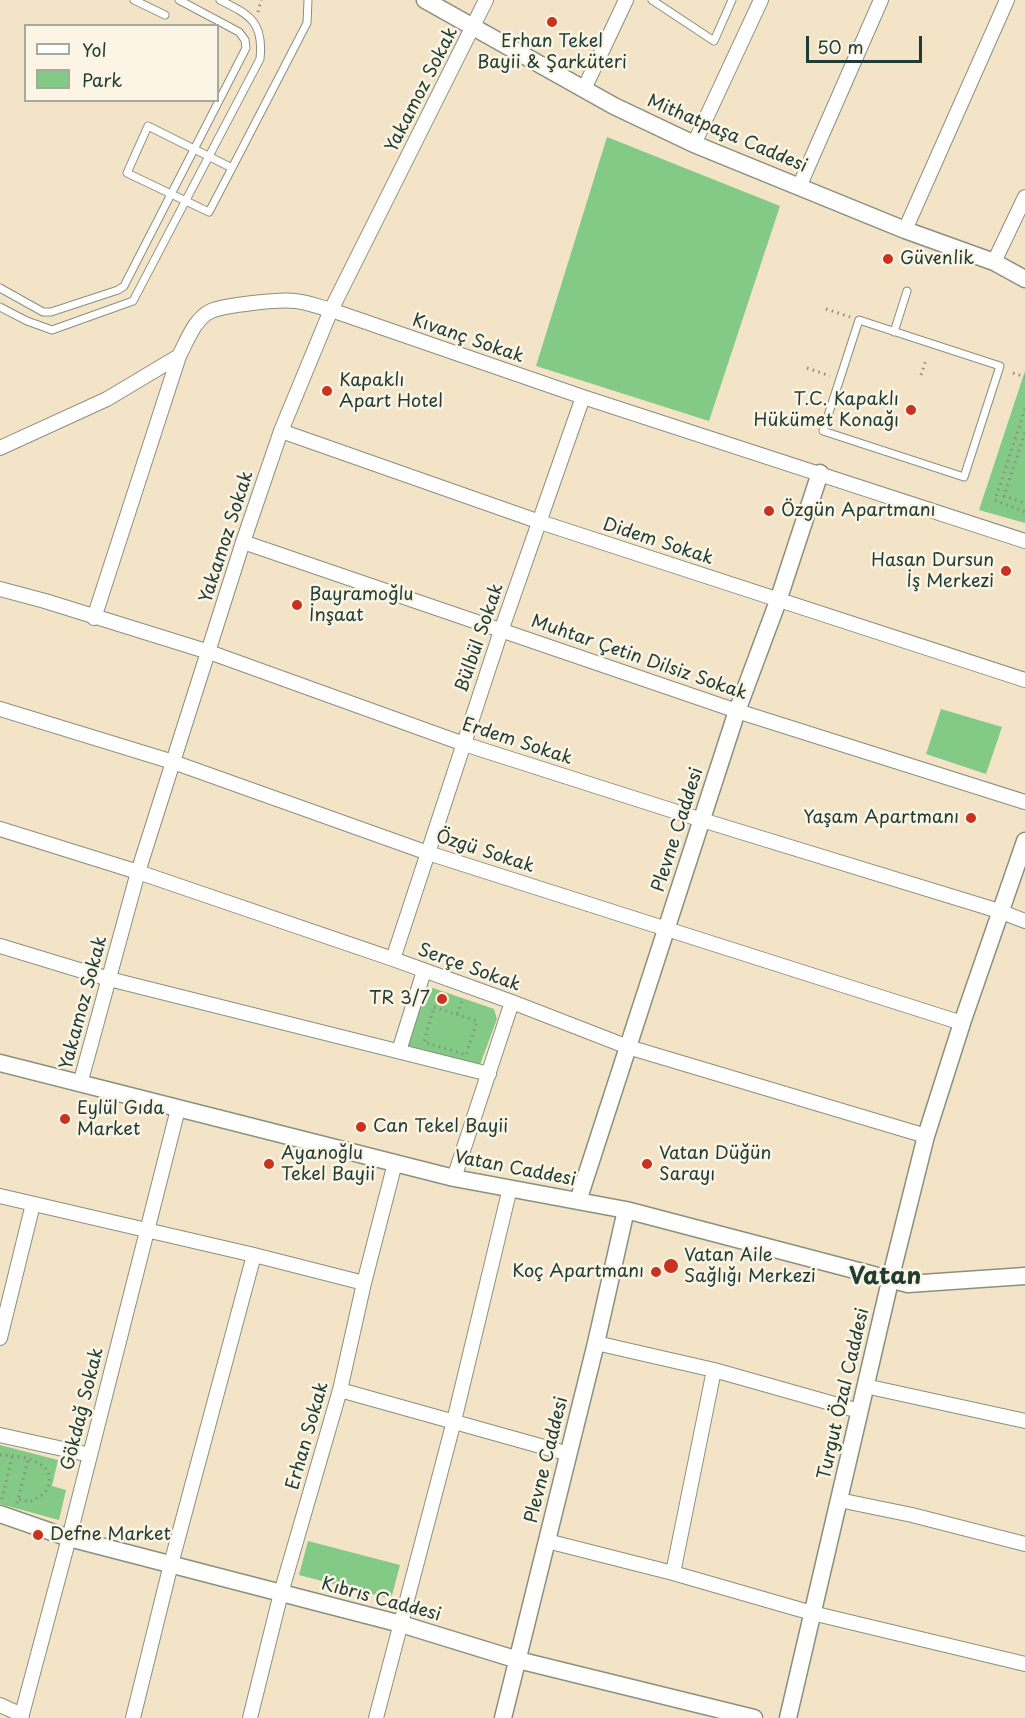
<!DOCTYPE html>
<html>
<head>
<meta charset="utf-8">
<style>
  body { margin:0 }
  #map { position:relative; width:1025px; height:1718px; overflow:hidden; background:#f3e4c8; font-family:"Playpen Sans",sans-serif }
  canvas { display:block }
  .legend { position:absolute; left:24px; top:24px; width:195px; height:78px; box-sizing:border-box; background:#fcf5e5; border:2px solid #a4ab9e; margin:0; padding:8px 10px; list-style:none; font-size:18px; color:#1f3d34 }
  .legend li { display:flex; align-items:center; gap:12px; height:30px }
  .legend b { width:30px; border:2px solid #a4ab9e }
  .scale { position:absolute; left:806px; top:36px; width:116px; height:27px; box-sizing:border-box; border:3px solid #1f3d34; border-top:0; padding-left:8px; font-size:18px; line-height:21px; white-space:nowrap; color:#1f3d34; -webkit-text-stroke:4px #fcf5e5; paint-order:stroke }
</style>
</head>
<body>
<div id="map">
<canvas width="1025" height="1718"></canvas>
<ul class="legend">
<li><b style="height:8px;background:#fff"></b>Yol</li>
<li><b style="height:16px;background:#83ca86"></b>Park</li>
</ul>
<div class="scale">50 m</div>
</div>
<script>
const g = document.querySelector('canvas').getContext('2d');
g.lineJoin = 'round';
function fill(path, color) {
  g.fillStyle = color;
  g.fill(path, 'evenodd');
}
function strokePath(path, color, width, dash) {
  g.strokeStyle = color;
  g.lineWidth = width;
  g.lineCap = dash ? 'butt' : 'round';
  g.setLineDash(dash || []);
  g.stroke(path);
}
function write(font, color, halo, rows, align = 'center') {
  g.font = font + ' "Playpen Sans",sans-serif';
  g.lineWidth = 5;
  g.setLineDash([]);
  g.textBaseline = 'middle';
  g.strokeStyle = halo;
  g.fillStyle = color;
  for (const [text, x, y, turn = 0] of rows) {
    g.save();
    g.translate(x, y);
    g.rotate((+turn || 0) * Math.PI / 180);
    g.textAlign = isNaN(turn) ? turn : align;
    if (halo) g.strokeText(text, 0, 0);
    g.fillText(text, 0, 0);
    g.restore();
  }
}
fill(new Path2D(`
  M607,137L780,206L709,421L536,366Z
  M1025,371V523L979,510Z
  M941,709L1002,727L986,774L926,754Z
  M433,988L494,1009L497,1019L478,1070L406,1047L424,992Z
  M0,1445L58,1460L52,1486L66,1490L59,1520L0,1504Z
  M308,1541L400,1565L391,1599L299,1575Z`), '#83ca86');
const service = new Path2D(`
  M134,0L165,15
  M652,0L714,41L732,0
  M148,126L232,168L209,212L127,173Z
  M232,168L307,23L308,0
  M0,288L43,312H51L118,290L124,286L246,48L245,40L239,32L179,0
  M0,307L27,321L52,330L133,301L260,59C264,22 250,15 220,0
  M859,320L1000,366L964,477L823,431Z
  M894,332L907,291`);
const minor = new Path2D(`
  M584,89L626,0
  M694,144L761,0
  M799,187L881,0
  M905,230L1007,0
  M994,262L1025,197
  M281,431L540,522L1025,680
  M0,448L107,399L179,356
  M243,542L737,711L1025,802
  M0,589L45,601L209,652L464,744L702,820L999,911L1025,921
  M94,618L179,356C187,341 195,318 211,311C225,305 280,299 295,301C307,302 319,307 331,310L583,397L1025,541
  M0,709L173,762L428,853L962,1023
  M0,829L138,872L393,959L512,1002L628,1047L926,1136
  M0,946L109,979L489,1074
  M393,959L501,631L583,397
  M399,1051L424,971
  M80,1084L138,872L243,542L281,431L331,310L486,0
  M454,1178L512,1002
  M0,1196L254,1255L364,1283
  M0,1338L33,1204
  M596,1343L714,1370L859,1411
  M865,1386L1025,1421
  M340,1390L569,1454
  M0,1435L90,1455
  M839,1500L912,1515L1025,1544
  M547,1541L673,1573L812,1613L1025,1664
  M673,1573L714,1370
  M0,1705L22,1715
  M21,1718L69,1538L178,1109
  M133,1718L171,1564L254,1255
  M250,1718L281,1593L340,1390L364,1283L395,1163
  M376,1718L454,1421L510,1188`);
const tertiary = new Path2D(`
  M425,0L614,106L694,144L905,230L994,262L1025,279
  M0,1063L454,1178L626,1210L908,1284L1025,1276
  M578,1201L737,711L778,601L820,473
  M0,1514L69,1538L401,1624L518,1660L754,1718
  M503,1718L596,1343L626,1210
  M788,1718L894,1264L926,1136L962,1023L1025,841`);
strokePath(service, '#89907e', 9);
strokePath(minor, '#89907e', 16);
strokePath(tertiary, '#89907e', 19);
strokePath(new Path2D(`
  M258,12L261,0
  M826,309L850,317
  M807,368L830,376
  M1013,373L1025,377
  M921,375L926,360
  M1025,409L995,500L1025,512
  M1025,433L1004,496L1025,503
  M434,1007L477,1021L466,1055L424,1042Z
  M457,1014L463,999
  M0,1455C22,1455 63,1462 45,1493L30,1502L18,1499
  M2,1499L12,1457
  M17,1503L28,1460`), '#89907e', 3, [1.5, 4.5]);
strokePath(service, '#fff', 7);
strokePath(minor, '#fff', 14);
strokePath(tertiary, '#fff', 16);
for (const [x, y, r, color] of [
  [552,22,6,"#c8321e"],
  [888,259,6,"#c8321e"],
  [327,391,6,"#c8321e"],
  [911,410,6,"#c8321e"],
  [769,511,6,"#c8321e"],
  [1006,571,6,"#c8321e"],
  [297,605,6,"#c8321e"],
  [971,818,6,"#c8321e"],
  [442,999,6,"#c8321e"],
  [65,1119,6,"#c8321e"],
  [361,1127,6,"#c8321e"],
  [269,1164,6,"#c8321e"],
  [647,1164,6,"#c8321e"],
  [671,1266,8,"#c8321e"],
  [656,1272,6,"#c8321e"],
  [38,1535,6,"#c8321e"]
]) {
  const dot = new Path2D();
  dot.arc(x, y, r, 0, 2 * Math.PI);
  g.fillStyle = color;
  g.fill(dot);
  strokePath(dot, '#fcf5e5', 2);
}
write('18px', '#1f3d34', '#fcf5e5', [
  ["Erhan Tekel",552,42,"center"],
  ["Bayii & Şarküteri",552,63,"center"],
  ["Güvenlik",900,259],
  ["Kapaklı",339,381],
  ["Apart Hotel",339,402],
  ["T.C. Kapaklı",899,400,"right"],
  ["Hükümet Konağı",899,421,"right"],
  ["Özgün Apartmanı",781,511],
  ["Hasan Dursun",994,561,"right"],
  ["İş Merkezi",994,582,"right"],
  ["Bayramoğlu",309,595],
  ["İnşaat",309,616],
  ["Yaşam Apartmanı",959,818,"right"],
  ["TR 3/7",430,999,"right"],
  ["Eylül Gıda",77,1109],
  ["Market",77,1130],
  ["Can Tekel Bayii",373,1127],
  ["Ayanoğlu",281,1154],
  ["Tekel Bayii",281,1175],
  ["Vatan Düğün",659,1154],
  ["Sarayı",659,1175],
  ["Vatan Aile",684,1256],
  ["Sağlığı Merkezi",684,1277],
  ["Koç Apartmanı",644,1272,"right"],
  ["Defne Market",50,1535]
], 'left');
write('18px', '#1f3d34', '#fcf5e5', [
  ["Yakamoz Sokak",422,90,-63],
  ["Mithatpaşa Caddesi",727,134,23],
  ["Kıvanç Sokak",468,339,19],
  ["Yakamoz Sokak",227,537,-72],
  ["Didem Sokak",658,542,18],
  ["Bülbül Sokak",480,638,-71],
  ["Muhtar Çetin Dilsiz Sokak",639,658,19],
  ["Erdem Sokak",517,742,18],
  ["Plevne Caddesi",678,830,-72],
  ["Özgü Sokak",485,852,18],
  ["Serçe Sokak",469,968,20],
  ["Yakamoz Sokak",84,1003,-75],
  ["Vatan Caddesi",515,1169,11],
  ["Turgut Özal Caddesi",844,1394,-77],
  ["Gökdağ Sokak",83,1409,-76],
  ["Erhan Sokak",308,1436,-74],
  ["Plevne Caddesi",547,1460,-76],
  ["Kıbrıs Caddesi",381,1600,15]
]);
write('bold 24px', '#1f3d34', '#fcf5e5', [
  ["Vatan",885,1277]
]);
</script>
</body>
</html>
